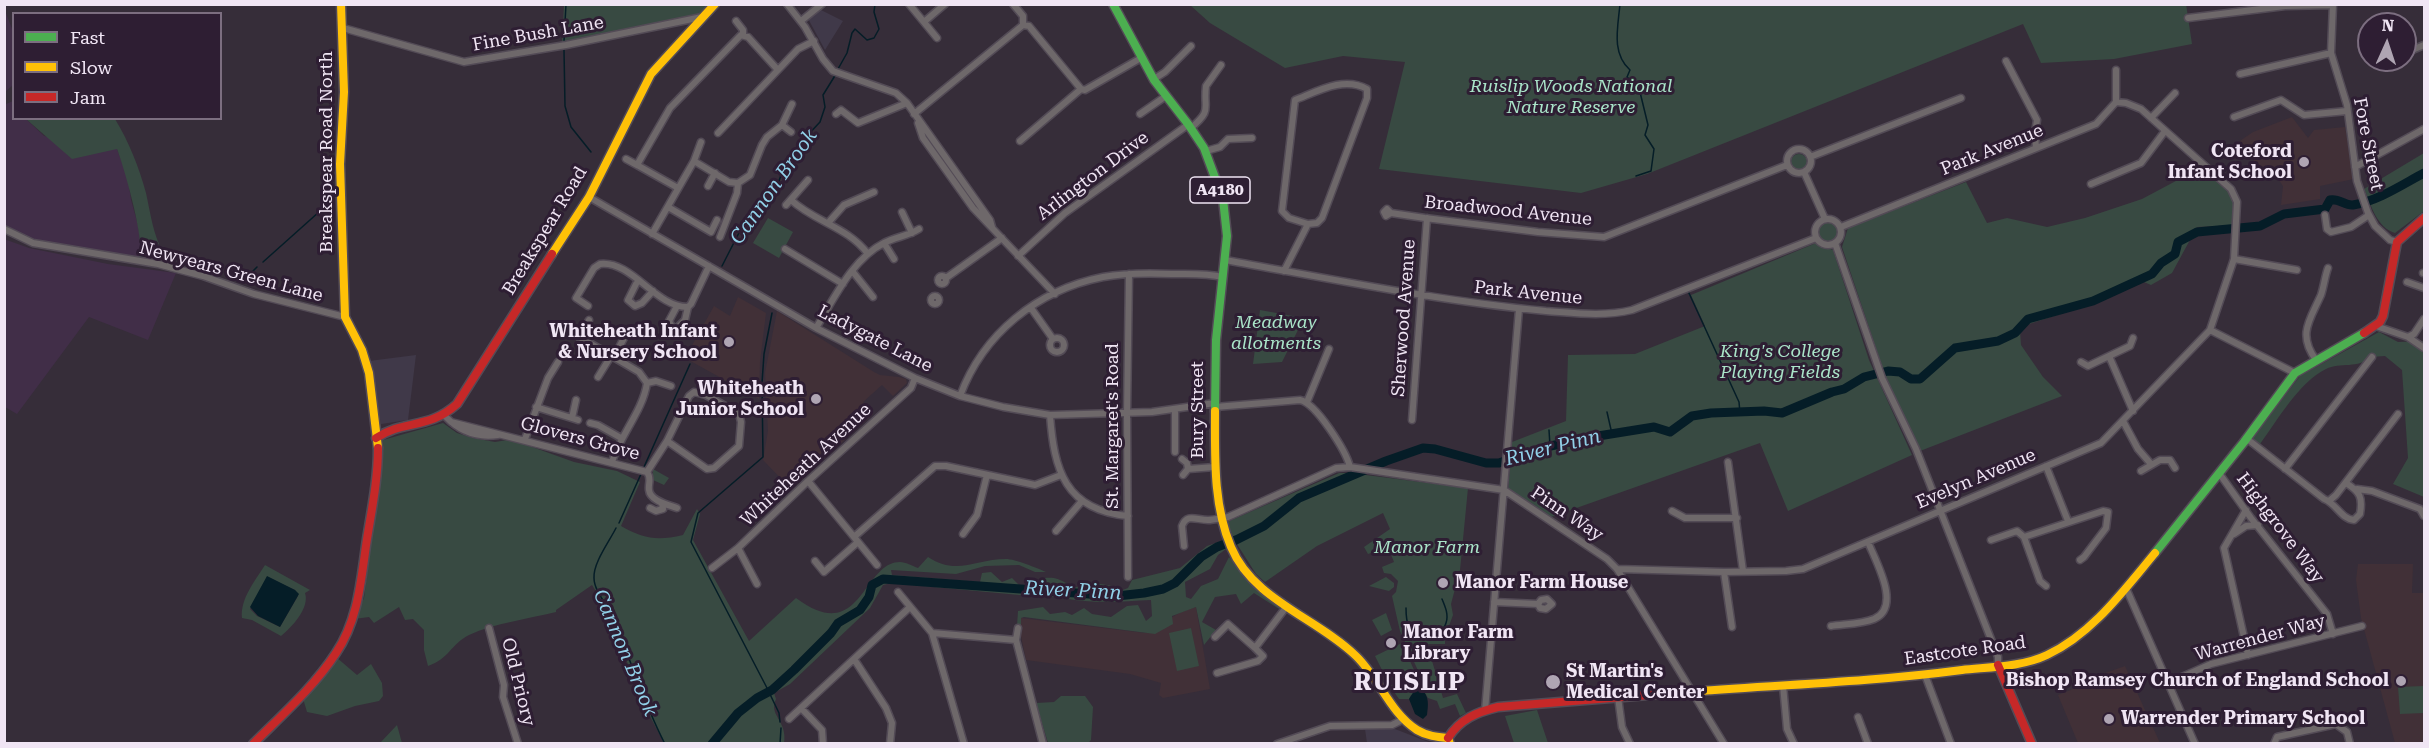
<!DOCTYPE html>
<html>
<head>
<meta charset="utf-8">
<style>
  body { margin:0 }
  #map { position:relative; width:2429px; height:748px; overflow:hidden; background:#362d39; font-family:"Roboto Serif",serif }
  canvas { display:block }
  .frame { position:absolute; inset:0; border:6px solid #f0e5f4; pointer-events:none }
  .legend { position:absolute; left:12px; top:12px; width:210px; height:108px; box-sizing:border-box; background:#2e1e33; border:2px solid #7c6e80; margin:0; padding:8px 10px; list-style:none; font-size:18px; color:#f0e5f4 }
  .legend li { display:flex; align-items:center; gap:12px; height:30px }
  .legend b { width:30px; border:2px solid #7c6e80 }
  .north { position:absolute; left:2357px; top:12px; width:60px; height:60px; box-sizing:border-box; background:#2e1e33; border:2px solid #7c6e80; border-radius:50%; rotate:3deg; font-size:16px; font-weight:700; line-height:24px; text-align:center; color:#f0e5f4 }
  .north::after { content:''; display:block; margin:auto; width:21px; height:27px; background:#afa5b3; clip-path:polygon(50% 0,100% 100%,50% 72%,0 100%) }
</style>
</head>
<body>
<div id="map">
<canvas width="2429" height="748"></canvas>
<div class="frame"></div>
<ul class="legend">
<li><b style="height:8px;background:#4caf50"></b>Fast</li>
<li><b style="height:8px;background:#ffc107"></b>Slow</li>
<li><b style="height:8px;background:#c62828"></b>Jam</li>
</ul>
<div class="north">N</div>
</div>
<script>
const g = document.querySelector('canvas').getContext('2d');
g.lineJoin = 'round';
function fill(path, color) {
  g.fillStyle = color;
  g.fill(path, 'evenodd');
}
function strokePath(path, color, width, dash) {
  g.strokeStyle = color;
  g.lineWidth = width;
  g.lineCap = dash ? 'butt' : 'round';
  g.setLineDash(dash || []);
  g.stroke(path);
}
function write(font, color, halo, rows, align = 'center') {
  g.font = font + ' "Roboto Serif",serif';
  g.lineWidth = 6;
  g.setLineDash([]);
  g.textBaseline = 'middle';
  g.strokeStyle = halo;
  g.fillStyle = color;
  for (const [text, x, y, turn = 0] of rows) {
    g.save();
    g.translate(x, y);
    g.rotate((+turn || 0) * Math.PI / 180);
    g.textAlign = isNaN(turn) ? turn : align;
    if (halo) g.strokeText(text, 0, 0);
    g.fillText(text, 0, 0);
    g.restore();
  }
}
fill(new Path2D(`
  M815,7L843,21L825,50L805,13Z
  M416,355L408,420L381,424L369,361Z
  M1365,729H1395L1431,743H1367Z`), '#403949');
fill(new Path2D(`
  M4,8L14,34L13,85L5,92Z
  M13,101L14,118L26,119L44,136L117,149L128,178L131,200L138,225L142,252L139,257L28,240L5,228L4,105Z
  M4,239L29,248L108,264L176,273L148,340L89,317L17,414L5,407Z`), '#412e48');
fill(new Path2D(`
  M2292,117L2308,138L2314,130L2345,127L2354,179L2320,186V199L2281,205L2283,186L2279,180L2234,145L2253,132Z
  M738,297L766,313L760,362L759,399L685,358L714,306L730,316Z
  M777,311L874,372L880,375L899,377L906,379L907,383L893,396L882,385L863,402L873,414L791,489L763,460L768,431L765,373Z
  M2358,564H2413L2412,593H2424V743H2395L2361,618L2356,580Z
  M1196,607L1210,689L1163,698L1159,695L1161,683L1130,674L1026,660L1021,636V618L1145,633L1181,612Z
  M2125,666L2160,743H2078L2058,695L2088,683L2094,677Z`), '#413037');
fill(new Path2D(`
  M2186,4L2192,44L2114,59L2041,63L2023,24L1647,174L1581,193L1379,169L1405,62L1343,56L1285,68L1210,23L1190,5Z
  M564,5H712L705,13L562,43Z
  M26,119H115C129,142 139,167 146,193C150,211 152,227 159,244L145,248L144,258L139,257C146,243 124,167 117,149L72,159Z
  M2424,153V211L2395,233C2377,228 2371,205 2364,189Z
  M1791 162a8 8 0 1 1 16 0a8 8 0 1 1-16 0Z
  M2204,166L2235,195L2237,225L2197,227L2172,273L2151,285L2144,282L2095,303L2029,324L2020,331L2021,345L2043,377L2062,396L1920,451L1885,375L1842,247L1848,228L1966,182L1987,223L2007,218L2047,227L2085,218L2142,199Z
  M768,218L793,232L779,258L753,243Z
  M1818 232a10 10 0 1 1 20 0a10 10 0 1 1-20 0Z
  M1816,243L1833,250L1869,360L1912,455L1788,511L1760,443L1551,517L1508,490L1512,442L1566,421L1568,355L1635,354L1705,326L1691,295Z
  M1260,310L1304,318L1282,362L1253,364Z
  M2379,332L2398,342L2424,341V497L2393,484L2408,458L2402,370L2385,356L2370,357C2359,369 2340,362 2326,369C2299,382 2277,421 2260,444L2252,438L2300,376Z
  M443,423L457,433L473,438L495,442L507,440L524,444L574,462L617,471L640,482L621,526C644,539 657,541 683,535L697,509L700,514L693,540L749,641L796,598C862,647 862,562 900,562C905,562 913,566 918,568L928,557C956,576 976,559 1006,559C1015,559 1037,568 1046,572H1035L1019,565L985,566L956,574L891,570L892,575L980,582L982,573L991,572L1002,582L1012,578L1019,585H1042L1040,579C1061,574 1063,586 1082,588L1089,582L1113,586L1120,591L1128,588L1132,580L1180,568L1207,546L1224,540L1226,549L1218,555L1210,569L1185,582L1186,597L1191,599L1201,586L1218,579L1229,557L1235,565L1279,603V609L1254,593L1241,604L1236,594L1215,597L1202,622L1216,630L1204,645L1196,607L1172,616L1173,624L1155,634L1024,617L1021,618V626H1017L1018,611L1043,607L1050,614L1065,612L1072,615L1084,608L1092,614L1111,617L1127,606L1138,605L1146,621L1152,616L1151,600C1129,601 1108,603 1085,601C1066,600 1049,594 1030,596L891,583L883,585L870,608L790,684L774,693L776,699C768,716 788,720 784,744L664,743L640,697L608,610L592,585L556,610V612C528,619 495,623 469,635C451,644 449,659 428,666L424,650V630L413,619L405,620L399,607L374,623L369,617L354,619L364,598L383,440Z
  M653,469L669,478L664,485L653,480Z
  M1339,473H1349L1298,496L1264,524L1234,539L1227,522Z
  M1358,474L1468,488L1460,570L1451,604L1453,615L1445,637V644H1427L1443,698L1457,694L1466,713L1460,716L1455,704L1440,709L1437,701L1428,698L1425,693L1411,695L1409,699H1399L1390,686L1400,681L1402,686L1417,680L1416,677L1420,675L1400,631L1392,596L1396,592L1398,581L1391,574L1384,573L1382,567L1394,562L1388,547L1368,554L1364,547L1390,529L1383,513L1317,546L1265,582L1256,574L1235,541L1264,526L1299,498L1350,475Z
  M265,565L310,590L305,593C310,608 292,627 281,636L252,620L242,618C240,599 255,581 265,565ZM267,577L295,590L298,596L280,627L257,616L250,609Z
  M1386,577L1394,583V587L1389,591L1369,586Z
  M1386,613L1392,630L1381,636L1372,620Z
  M1191,628L1199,666L1177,671L1169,633Z
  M1402,643L1414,670L1388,682L1375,656Z
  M336,657L357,675L371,664L382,683L383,696L379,701L355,706L327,716L307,712L302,695Z
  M2424,686V713L2400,714L2398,687Z
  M1061,696H1085L1093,707L1091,740L1088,743H1048L1036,703L1054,702Z
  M1537,710L1548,743H1514L1505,716Z
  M397,725L402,743H380Z`), '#384a42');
fill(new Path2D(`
  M267,576L295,590L299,594L280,627L258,616L250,607Z
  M1421,689C1430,696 1428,706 1427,715L1423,719L1415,714L1409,699L1414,691Z`), '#051d27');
strokePath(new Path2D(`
  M1620,4C1618,27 1611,53 1630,70L1627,77L1639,88L1648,125L1645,135L1654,149L1651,171L1636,176
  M564,41L566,4
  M564,50L565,106L571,127L591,152
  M838,69L847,53L852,33L855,29L867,40L874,38L879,29L874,12L875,4
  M263,262L329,203
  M722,266L744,223L779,181L781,175L796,160L805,138L820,122L825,107L823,95L836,74
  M249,275L257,267
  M1688,291L1739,402L1740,413
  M772,313L764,354L762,383L763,457L698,513L691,542L767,688L779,713L780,722
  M1607,412L1612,434
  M1549,430L1550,446
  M644,467L690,364
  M619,523L641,474
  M616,528C609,542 593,563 594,578C594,591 607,604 612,615C630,658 643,702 665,744
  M1406,608C1406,614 1406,621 1409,627C1417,640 1442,638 1446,623C1449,615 1445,606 1442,599
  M780,744L781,728`), '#051d27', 1.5);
strokePath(new Path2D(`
  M712,744L738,713L757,698L772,690L794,670L831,633L838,623L860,610L869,597L872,585L883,579L1117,596L1144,593L1163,589L1175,583L1201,557L1217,547L1236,540L1264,526L1299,498L1386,461L1423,448L1435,449L1486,463H1499L1546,447L1592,437L1654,427L1670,432L1692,416L1711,413L1764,411L1782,413L1832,392L1844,389L1864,377L1888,371L1900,372L1911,379H1920L1955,348L1998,341L2015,333L2028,319L2093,301L2152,274L2161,263L2175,254L2178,242L2197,232L2260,226L2284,214L2325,209L2330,200C2339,198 2345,206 2353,205C2378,201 2403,184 2424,173`), '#051d27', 9);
const street = new Path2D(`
  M787,4L805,27L823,59L833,71L896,93L907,103L990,220L992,227
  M909,4L937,38
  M1013,4L1023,16V25
  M2333,4L2331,53L2347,105L2357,181L2368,213L2375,226L2390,240L2397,242
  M2188,18L2285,6L2333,5
  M736,21L743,30V35
  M801,21L822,4
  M924,22L945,4
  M1023,25L1029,26L1081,89
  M343,28L464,62L566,45L702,17
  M2405,53L2424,45
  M2006,61L2037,120L2035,133L2036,148
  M2385,62L2389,60
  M2240,74L2331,53
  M1154,79L1165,72L1191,46
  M836,114L841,110L858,123L907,103
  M914,114L1023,25
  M1140,114L1166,96
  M2234,117L2281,100L2304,115L2347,111
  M2151,118L2175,93
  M918,123L923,138L973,208L1055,294
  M782,125L791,132
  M1191,128C1213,109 1203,110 1206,86L1221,65
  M718,133L798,49L814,41
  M1020,141L1081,89L1085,90L1141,58
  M1787 161a12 12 0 1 1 24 0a12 12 0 1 1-24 0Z
  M1206,151L1220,147L1228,139L1252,138
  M1810,157L1961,98
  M626,159L637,165
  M694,161L729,182L738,183
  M2355,167L2424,129
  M1804,172L1825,219
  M738,183L750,175L762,145L767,137L782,125L792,104
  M2091,184L2141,163L2165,131
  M708,186L715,173
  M678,188L637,165L670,108L741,35L748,37L778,70
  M589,197L816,328L915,378L960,396L1003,407L1050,415L1152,412L1215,403
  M791,200C815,222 848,227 868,254
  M786,205L808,180
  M668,207L711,232L717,220
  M902,212L912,233
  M1391,213L1386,216L1384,212L1387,209L1391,213L1425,218L1538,232L1604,237L1787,165
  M2325,215L2327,229L2331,232L2351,227L2369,215
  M1815 232a13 13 0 1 1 26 0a13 13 0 1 1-26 0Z
  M828,223L844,205L874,192
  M1841,227L2096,124L2116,102V70
  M4,229L33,243L158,264L203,276L254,294L345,317
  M652,234L694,161L701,142
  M720,237L737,193L738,183
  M884,243L894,259
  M1835,243L1882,378L1916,449L1998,657V665
  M785,249L843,284
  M1018,256L1065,213L1189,124
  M2234,259L2297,270
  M1225,260C1332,279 1438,301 1546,311C1575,313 1603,317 1632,310L1816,238
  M1284,271L1308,224L1317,223L1322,218L1367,98V89C1344,76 1318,91 1295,100L1282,211L1289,218L1308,224
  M853,272L873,297
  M2423,273H2424
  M938 280a4 4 0 1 1 8 0a4 4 0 1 1-8 0Z
  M946,278L1002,238
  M2407,282L2424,288
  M636,284L628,300L635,306L642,303L653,291
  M931 300a4 4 0 1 1 8 0a4 4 0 1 1-8 0Z
  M588,306L576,298L594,268L600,264C632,260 656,308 688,307L691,304L709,266
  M677,306L669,321L672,327L677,328L685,320L688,307
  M1031,308L1053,339
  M2376,326L2408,337L2424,348
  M564,328L639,372L647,383C643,411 620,435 612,462
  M816,328C834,299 852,259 884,243C895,237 908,236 919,229
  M2210,330L2295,373
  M579,337L589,320
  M2408,337L2414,334L2424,319
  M1050 345a7 7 0 1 1 14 0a7 7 0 1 1-14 0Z
  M2109,356L2133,411
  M614,357L624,338
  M2316,360C2297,334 2310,320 2321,295C2324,286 2325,276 2328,268
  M2081,362L2088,366L2130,346L2133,338
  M598,377L611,356
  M647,383L656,381L671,386
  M960,396C983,334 1037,290 1103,277C1125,273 1149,273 1172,274C1189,274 1206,273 1223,277
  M1307,402L1329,349
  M536,407L578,420
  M1215,407L1300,400C1316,403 1346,451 1350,467
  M1050,415C1054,470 1065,510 1128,516
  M445,416C459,431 477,438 498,435
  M572,418L576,400
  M1412,420L1427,218
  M2123,421L2138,449L2151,464
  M451,422L647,472
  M590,423L598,425L621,438
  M2246,438L2324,499C2336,503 2341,519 2354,520L2360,514C2363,497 2360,492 2346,483
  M525,439L548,378L558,362
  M1175,452V409
  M1182,459L1187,463L1188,469L1183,475
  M1728,462L1743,571
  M2046,466L2068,521
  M1188,469L1215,467
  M2285,469L2372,357
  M2141,471L2160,460H2170L2175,468
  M647,472L667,441L689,396L694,392L706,395L739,414L741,422L739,446L714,468L707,469L667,441
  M647,472C652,479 648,483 649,490C650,501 669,505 677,508
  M2219,473L2251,518L2327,614L2333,634
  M808,481L877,565
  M2357,489L2372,491L2420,509L2424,516
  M2329,501L2336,495L2398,414
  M650,508L656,511L663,509L662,503
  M2246,510L2224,548L2248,655
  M1672,511L1685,518H1737
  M1056,531L1082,501
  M963,534L977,515L987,475
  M2234,534L2246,526L2258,525
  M854,537L935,466H946L1035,485L1061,475
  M1991,540L2017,531L2024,537
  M1184,546L1182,526C1187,513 1196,520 1208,520C1214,520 1221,518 1228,517L1336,468L1350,467L1504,490L1607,559L1617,569L1724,744
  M738,548L757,584
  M815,561L824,572L858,542
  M712,568L738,548L808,481L911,388L915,378
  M1617,569L1724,572L1786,571L1803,569L2101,443L2210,330L2234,259L2237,202L2231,189L2141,109L2126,103L2116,102
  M1724,572L1732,627
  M1128,577L1127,414L1129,274
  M2046,586L2040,581L2024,537L2103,511L2108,512L2106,528L2084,557L2080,560
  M2126,588L2195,744
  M898,592L932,633L1016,640
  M1494,602L1538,604L1541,600L1547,599L1552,604L1546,609L1540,608L1538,604
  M1831,626C1845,624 1862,624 1874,619C1902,607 1876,562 1868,542
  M489,628L504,685L503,697L518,744
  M1018,628L1016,640L1043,744
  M932,633L964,744
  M1215,637L1228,624L1255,648
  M854,659L886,708L892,723L890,744
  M1217,673L1258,661L1263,656L1255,648L1287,606
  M1925,675L1951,744
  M2168,683L2211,664L2362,626
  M1783,685L1787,729L1794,744
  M1618,697L1622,727L1630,744
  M801,708L822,730L823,744
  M1485,711L1519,309
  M1858,717L1868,744
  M789,719L910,607
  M1277,744L1330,726L1392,725L1404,719
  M2274,744L2277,737L2336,724L2347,732L2350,744`);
const fast = new Path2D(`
  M1113,4L1154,80L1188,124L1204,148L1223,199L1227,236L1216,340L1215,411
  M2155,553L2244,442L2295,373L2364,333`);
const slow = new Path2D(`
  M341,4L344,92L340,164L345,317L362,350L369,373L378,448
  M552,254L589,197L651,74L715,4
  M1215,411C1215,456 1213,505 1231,547C1253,600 1317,618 1356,656C1379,678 1390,713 1417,730C1427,736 1437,737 1448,738L1450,744
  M1686,692C1778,685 1871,682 1962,670C1989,667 2022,667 2047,655C2092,634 2124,590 2155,553`);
const jam = new Path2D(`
  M2364,333L2380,322L2383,316L2397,242L2424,218
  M376,438C405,419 428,430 457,404L552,254
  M1998,665L2032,744
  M1448,738C1460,719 1477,712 1498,707L1686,692
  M253,744C282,715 314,687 336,653C359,619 361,578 367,539C372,508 378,479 378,448`);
strokePath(street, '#534b56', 9);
strokePath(fast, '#534b56', 11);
strokePath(slow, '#534b56', 11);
strokePath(jam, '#534b56', 11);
strokePath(street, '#6e686a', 6);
strokePath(fast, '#4caf50', 8);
strokePath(slow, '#ffc107', 8);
strokePath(jam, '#c62828', 8);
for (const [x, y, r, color] of [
  [2304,162,6,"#afa5b3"],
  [729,342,6,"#afa5b3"],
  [816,399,6,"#afa5b3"],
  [1443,583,6,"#afa5b3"],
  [1391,643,6,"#afa5b3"],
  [2401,681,6,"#afa5b3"],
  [1553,682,8,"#afa5b3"],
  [2109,719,6,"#afa5b3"]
]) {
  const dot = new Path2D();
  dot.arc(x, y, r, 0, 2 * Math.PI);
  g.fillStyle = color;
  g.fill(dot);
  strokePath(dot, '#2e1e33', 2);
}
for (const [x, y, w] of [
  [1220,190,60]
]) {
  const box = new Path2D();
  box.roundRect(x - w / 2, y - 13, w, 26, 4.5);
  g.fillStyle = '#2e1e33';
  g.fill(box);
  strokePath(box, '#f0e5f4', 1.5);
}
write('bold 16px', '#f0e5f4', null, [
  ["A4180",1220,190]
]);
write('18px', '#f0e5f4', '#2e1e33', [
  ["Fine Bush Lane",538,34,-10],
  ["Fore Street",2368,144,79],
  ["Park Avenue",1992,150,-22],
  ["Breakspear Road North",327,152,-90],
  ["Arlington Drive",1093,176,-37],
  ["Broadwood Avenue",1508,211,6],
  ["Breakspear Road",545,231,-59],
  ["Newyears Green Lane",231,272,15],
  ["Park Avenue",1528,293,6],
  ["Sherwood Avenue",1404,318,-86],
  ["Ladygate Lane",875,339,27],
  ["Bury Street",1198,410,-90],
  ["St. Margaret's Road",1113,426,-90],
  ["Glovers Grove",580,439,15],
  ["Whiteheath Avenue",806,465,-43],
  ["Evelyn Avenue",1976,479,-23],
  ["Pinn Way",1567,514,34],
  ["Highgrove Way",2280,528,53],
  ["Warrender Way",2260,638,-15],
  ["Eastcote Road",1965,651,-8],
  ["Old Priory",518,682,76]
]);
write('italic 18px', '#aae5c9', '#2e1e33', [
  ["Ruislip Woods National",1571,87],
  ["Nature Reserve",1571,108],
  ["Meadway",1276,323],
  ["allotments",1276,344],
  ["King's College",1780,352],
  ["Playing Fields",1780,373],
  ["Manor Farm",1427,548]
]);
write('bold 18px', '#f0e5f4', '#2e1e33', [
  ["Coteford",2292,152],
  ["Infant School",2292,173],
  ["Whiteheath Infant",717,332],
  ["& Nursery School",717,353],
  ["Whiteheath",804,389],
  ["Junior School",804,410],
  ["Manor Farm House",1455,583,"left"],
  ["Manor Farm",1403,633,"left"],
  ["Library",1403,654,"left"],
  ["St Martin's",1566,672,"left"],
  ["Medical Center",1566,693,"left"],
  ["Bishop Ramsey Church of England School",2389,681],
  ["Warrender Primary School",2121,719,"left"]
], 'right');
write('italic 20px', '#91d0e8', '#2e1e33', [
  ["Cannon Brook",774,187,-55],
  ["River Pinn",1553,448,-14],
  ["River Pinn",1073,591,3],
  ["Cannon Brook",625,653,67]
]);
g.letterSpacing = '1.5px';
write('bold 24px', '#f0e5f4', '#2e1e33', [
  ["RUISLIP",1410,683]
]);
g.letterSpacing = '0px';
</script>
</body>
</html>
